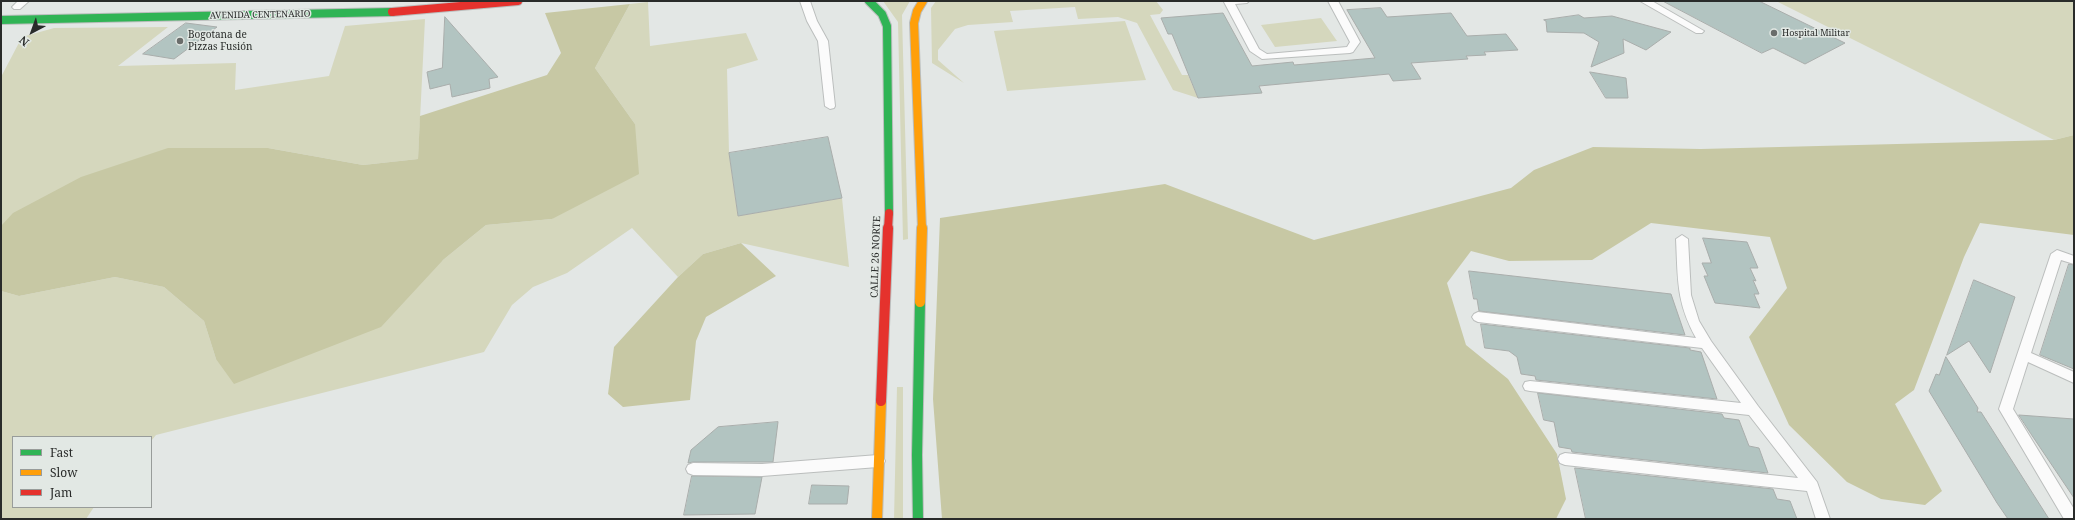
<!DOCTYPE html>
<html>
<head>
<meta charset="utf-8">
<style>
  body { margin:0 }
  #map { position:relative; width:2075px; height:520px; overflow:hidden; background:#e3e7e5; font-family:"Noto Serif",serif }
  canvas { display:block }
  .frame { position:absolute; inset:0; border:2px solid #292b2a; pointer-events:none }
  .legend { position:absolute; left:12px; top:436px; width:140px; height:72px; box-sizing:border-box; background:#e2e8e4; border:1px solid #989c9a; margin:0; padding:5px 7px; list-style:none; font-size:12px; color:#292b2a }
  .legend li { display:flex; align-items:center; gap:8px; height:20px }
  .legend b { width:20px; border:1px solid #989c9a }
  .north { position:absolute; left:12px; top:12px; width:40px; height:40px; -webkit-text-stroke:3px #e2e8e4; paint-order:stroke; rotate:221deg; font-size:11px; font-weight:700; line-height:16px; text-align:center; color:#292b2a }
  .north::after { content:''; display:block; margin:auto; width:14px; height:18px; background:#292b2a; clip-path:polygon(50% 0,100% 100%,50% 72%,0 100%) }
</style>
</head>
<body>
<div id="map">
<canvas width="2075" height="520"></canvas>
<div class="frame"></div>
<ul class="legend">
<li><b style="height:5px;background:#30b455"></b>Fast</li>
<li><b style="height:5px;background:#ff9f0a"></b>Slow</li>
<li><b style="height:5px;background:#e5322d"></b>Jam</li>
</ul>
<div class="north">N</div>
</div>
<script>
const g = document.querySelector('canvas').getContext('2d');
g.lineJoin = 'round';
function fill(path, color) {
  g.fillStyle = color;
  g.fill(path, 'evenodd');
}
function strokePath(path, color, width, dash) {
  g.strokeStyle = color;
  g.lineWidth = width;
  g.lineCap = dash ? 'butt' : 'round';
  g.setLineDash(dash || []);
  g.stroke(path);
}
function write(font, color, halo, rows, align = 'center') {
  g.font = font + ' "Noto Serif",serif';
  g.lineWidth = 3;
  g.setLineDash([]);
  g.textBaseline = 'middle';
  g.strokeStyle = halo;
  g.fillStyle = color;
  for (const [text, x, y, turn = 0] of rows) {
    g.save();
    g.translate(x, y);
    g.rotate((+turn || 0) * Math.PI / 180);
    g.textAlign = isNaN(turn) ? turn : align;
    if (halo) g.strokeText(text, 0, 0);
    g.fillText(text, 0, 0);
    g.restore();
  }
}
fill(new Path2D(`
  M883,1H910L902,15L908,239L903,240L898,22Z
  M936,1H1156L1163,10L1160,14L1150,15L1182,75H1188L1198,98L1173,90L1137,23L1118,17L1078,19L1075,7L1010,11L1013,22L968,25L955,29L938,50V60L964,83L932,63L931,8Z
  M1776,1H2074V135L2054,140Z
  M648,2L650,46L746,33L758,60L727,69L729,153L738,216L842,198L849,267L741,243L703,254L678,277L632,228L567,273L533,287L512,305L484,352L156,435L151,441V437H13V507H94L86,519H1V291L19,296L115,277L164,287L204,321L216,359L443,260L486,225L552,219L635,124L595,68L630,4Z
  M1321,18L1337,41L1275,47L1261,25Z
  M425,19L418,159L363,165L268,148L1,226V77L22,37L54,28L168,27L118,66L236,63L235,90L329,76L345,26Z
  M1125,21L1146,80L1007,91L994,31Z
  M897,387H903V519H894Z`), '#d5d7bd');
fill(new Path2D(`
  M630,4L595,68L635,124L639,174L552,219L486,225L443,260L381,327L234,384L216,359L204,321L164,287L115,277L19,296L1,291V226L13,213L81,177L168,148H268L363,165L418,159L420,116L547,75L561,53L545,13Z
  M2074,135V235L1980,223L1964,257L1914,390L1895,404L1942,491L1925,505L1881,499L1847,482L1789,425L1749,337L1787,288L1770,237L1651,223L1592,260L1509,261L1471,251L1447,283L1466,345L1508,379L1557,454L1566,499L1556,519H942L933,399L940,218L1165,184L1314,240L1511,188L1534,170L1593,147L1701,149L2054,140Z
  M741,243L776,276L706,317L696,341L690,400L623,407L608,394L614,347L678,277L703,254Z`), '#c7c8a4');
const building = new Path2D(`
  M1663,1H1759L1845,43L1805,64L1773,48L1762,53Z
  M1381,8L1387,17L1451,13L1467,36L1506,34L1518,50L1484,52L1486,55L1466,56L1468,59L1411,63L1421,79L1393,81L1389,74L1259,86L1262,93L1198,98L1172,34H1168L1161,18L1223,13L1252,66L1293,62L1294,65L1375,58L1347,10Z
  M1579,15L1584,18L1612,16L1671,32L1646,50L1623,39L1624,53L1591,67L1599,42L1584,33L1547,32L1546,21L1544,20Z
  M445,17L498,77L489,79L490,88L452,97L450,84L430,89L427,72L442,68Z
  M186,23L217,27L174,59L143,54Z
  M1590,72L1626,78L1628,98H1606Z
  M828,137L842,198L738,216L729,153Z
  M1703,238L1747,242L1758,268H1750L1756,281L1753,280L1759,294H1754L1760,308L1715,303L1704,276H1708L1702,263H1711Z
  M2069,264L2074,265V369L2040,355Z
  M1469,271L1671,294L1685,335L1479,311L1477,299H1474Z
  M1974,280L2015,297L1990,373L1969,341L1947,355Z
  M1481,324L1690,348V350L1701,352L1717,399L1536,380L1535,376L1521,374L1517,357L1509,351L1485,348Z
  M1946,357L1978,408L1977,412H1981L2049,519H2008L1997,503L1929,391L1936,374L1939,375Z
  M1538,393L1722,414L1724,418L1739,420L1749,446L1759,448L1768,473L1572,452L1571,449L1559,447L1554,422L1544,420Z
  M2019,415L2074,419V498L2031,434Z
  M778,422L773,462H693L688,463L691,450L718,427Z
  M1575,468L1773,489L1777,499L1790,501L1797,519H1586Z
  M692,476L762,477L755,514L684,515Z
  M812,485L849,486L847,504H809Z`);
fill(building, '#b2c4c1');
strokePath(building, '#a9adab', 1);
const lane = new Path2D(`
  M18,1H29L20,9H14L12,7Z
  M800,1H810L817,21L828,41L835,106L834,108L830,109L825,106L818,41L807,21Z
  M1249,1L1247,3L1235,4L1259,49L1267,54L1347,47L1350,42L1328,1H1338L1360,42L1353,52L1350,53L1262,59L1250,51L1224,2Z
  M1640,1H1652L1704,31L1702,33H1696Z
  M1682,235L1688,239L1691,295L1699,321L1711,341L1758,406L1817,482L1830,519H1816L1807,491L1565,465L1560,463L1558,459L1560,455L1565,453L1798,478L1749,415L1530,391L1525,390L1523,386L1525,382L1530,381L1741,403L1702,348L1478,322L1474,320L1472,317L1474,314L1478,312L1696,338C1676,302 1678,279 1676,239Z
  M2057,250L2074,256V264L2061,260L2031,353L2074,372V383L2028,362L2013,409L2074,509V519H2064L1999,409L2051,254Z
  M878,455L883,457L885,461L883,465L878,467L762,476L693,475L688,473L686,469L688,465L693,463L762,464Z`);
const fastFar1 = new Path2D(`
  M869,1L882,14L887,26L889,213
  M1,20L392,12`);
const fast = new Path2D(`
  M918,519L917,455L920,302`);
const slowFar1 = new Path2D(`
  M922,229L914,23L917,11L923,1`);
const slow = new Path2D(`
  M920,302L922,228
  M877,519L881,401`);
const jamFar1 = new Path2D(`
  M392,12L518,1
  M888,229L889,213`);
const jam = new Path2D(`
  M881,401L888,228`);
strokePath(lane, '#bbbebd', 2);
strokePath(fastFar1, '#bbbebd', 10);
strokePath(fast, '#bbbebd', 12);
strokePath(slowFar1, '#bbbebd', 10);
strokePath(slow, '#bbbebd', 12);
strokePath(jamFar1, '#bbbebd', 10);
strokePath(jam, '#bbbebd', 12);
fill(lane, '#fbfbfb');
strokePath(fastFar1, '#30b455', 8);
strokePath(fast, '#30b455', 10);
strokePath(slowFar1, '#ff9f0a', 8);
strokePath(slow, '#ff9f0a', 10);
strokePath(jamFar1, '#e5322d', 8);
strokePath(jam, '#e5322d', 10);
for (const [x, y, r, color] of [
  [1774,33,4,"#6a6d6b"],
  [180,41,4,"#6a6d6b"]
]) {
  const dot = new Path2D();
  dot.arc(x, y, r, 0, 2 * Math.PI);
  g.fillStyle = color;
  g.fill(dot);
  strokePath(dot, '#e2e8e4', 1.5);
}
write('9px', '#292b2a', '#e2e8e4', [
  ["AVENIDA CENTENARIO",260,15,-1]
]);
write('9px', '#292b2a', '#e2e8e4', [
  ["Hospital Militar",1782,33]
], 'left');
write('10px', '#292b2a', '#e2e8e4', [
  ["Bogotana de",188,35],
  ["Pizzas Fusión",188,47]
], 'left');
write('10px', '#292b2a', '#e2e8e4', [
  ["CALLE 26 NORTE",876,257,-88]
]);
</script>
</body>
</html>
